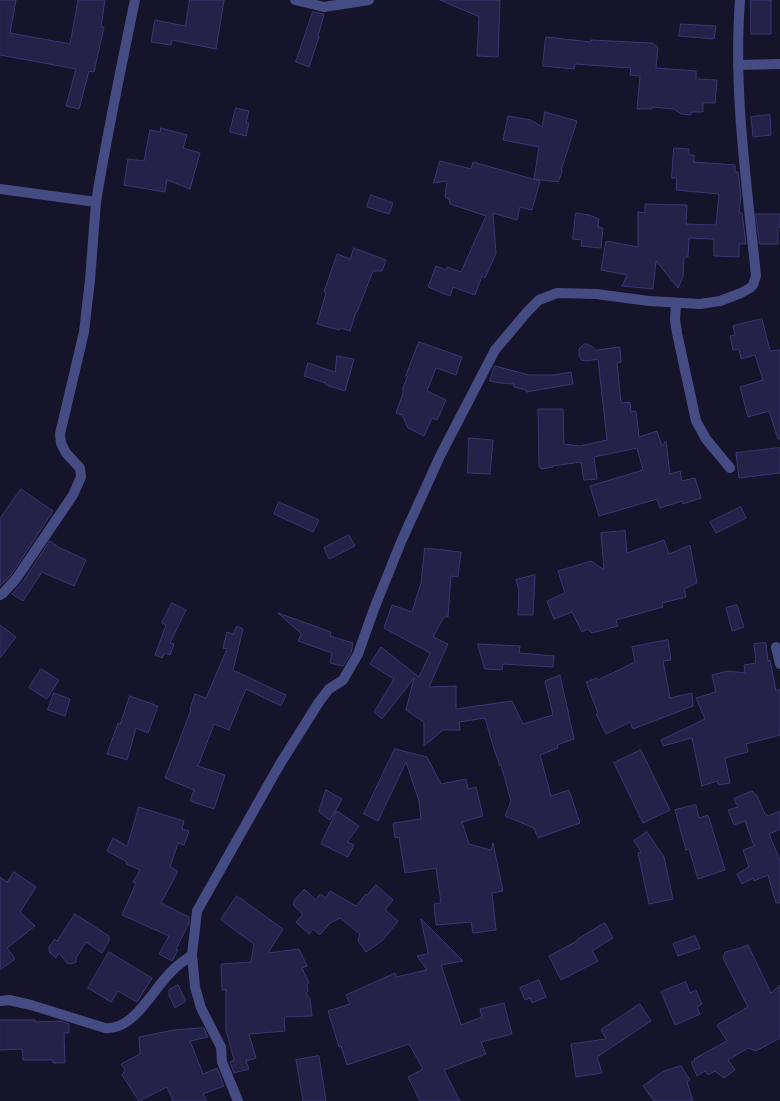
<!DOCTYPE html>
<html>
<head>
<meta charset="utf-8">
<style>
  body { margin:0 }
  canvas { display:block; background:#15142a }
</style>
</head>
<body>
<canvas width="780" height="1101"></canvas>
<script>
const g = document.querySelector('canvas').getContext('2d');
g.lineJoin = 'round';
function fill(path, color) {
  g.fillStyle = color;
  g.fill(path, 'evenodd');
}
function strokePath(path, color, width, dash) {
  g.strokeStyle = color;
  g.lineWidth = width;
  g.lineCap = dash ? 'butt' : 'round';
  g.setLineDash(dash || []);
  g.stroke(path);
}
const building = new Path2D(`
  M0,0H16L10,33L70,44L78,0H105L101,27H104L94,72L89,71L79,109L66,106L76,69L0,55Z
  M190,0H224L216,49L172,40L171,45L151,42L155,20L185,26Z
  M440,0H500L498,57L477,56L479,17Z
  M751,0H771V34H751Z
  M313,12L324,14L318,36L319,37L309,67L296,62Z
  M681,24L716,26L714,39L679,36Z
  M546,37L591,42V40L652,43L658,47L656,68L696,71V79L717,80L715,103H703V112H691V115L681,114L674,109L652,107V109H637L640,76L630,75L631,68L575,64L574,69L543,66Z
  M236,108L249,111L246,123H249L246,136L230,132Z
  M545,112L577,121L561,170L562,172L558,182L534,179L539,147L503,140L508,116L531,120L542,127Z
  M770,115L771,135L753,137L751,117Z
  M161,128L187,135L183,148L200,153L190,189L167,180L165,192L124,185L128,159L144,161L150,130L160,132Z
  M674,148L689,149V155H694V162L735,165V172H738L741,196L739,212L740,213H742L746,244H739V257L714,256V239L689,238L688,257H684L683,277L678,288L656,261L653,289L622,286L627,275L601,270L606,241L638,247V212L645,213V204L687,205L686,224L716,225L719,194L676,190L677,178H672Z
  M440,161L471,169L473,162L540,181L532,210L520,207L517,220L493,213L496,253L485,278L482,276L475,295L453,287L450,296L428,287L436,266L446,270L447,267L461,272L486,216L450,204L449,199L445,197L447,181L434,183Z
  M371,195L393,203L389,214L367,207Z
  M576,213L589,215L599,219L598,227L603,228L601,248L581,246L582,240L573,239Z
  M756,214H780V227H778V244H760Z
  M354,248L386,260L382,271H373L357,312H356L350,331L340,328L339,330L317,324L326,293L324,292L337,254L350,259Z
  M762,319L770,351L780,350V439H778L769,411L748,417L740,387L763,380L755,355L741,359L739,349L733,350L730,336L735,335L733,326Z
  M419,342L462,357L456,375L436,368L427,391L446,400L437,420L432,418L424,436L408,428L402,415L396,413L403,393V387L408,376H406Z
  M586,344L591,346L597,351V350L620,347L621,362L617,363L621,403L630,402L631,412L636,411L639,437L657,431L662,446L666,441L670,474L680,471L682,481L695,478L701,498L683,504L682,501L660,508L657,499L599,516L590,486L643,470L637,448L594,457L597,479L584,480L581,462L553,466V467L541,469V467H539L538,409H563L564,444L580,446L607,440L598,359L586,361L581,360L579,355V349L583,345Z
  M337,356L354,359L345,391L326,385V383L304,376L308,363L335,372Z
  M495,366L529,375H554L571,372L573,384L526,392V390L514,387V384L500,383L490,381Z
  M469,438L493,440L490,474L468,473Z
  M780,448V473L739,478L736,453Z
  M21,489L53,511L11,575L0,586V519Z
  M279,502L319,520L313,532L274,514Z
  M741,507L746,518L716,533L710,522Z
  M625,531L627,553L664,540L669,554L690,545L697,583L684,589L686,597L662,603L663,607L616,620L618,626L592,633L588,629L582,632L572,612L554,619L547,601L565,593L558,571L591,561L604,570L601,533Z
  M349,535L355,546L329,559L324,548Z
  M50,541L58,547L86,560L74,586L42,572L23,601L12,594L22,583Z
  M425,548L461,552L458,577L451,576L448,617H444L433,637L448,644L429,687L456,686V709L512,701L523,724L553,715L545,681L560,675L574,739L557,745L558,748L540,755L551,796L569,790L580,823L538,838L534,828L505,816L511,801L501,765L500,766L494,749L485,718L459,722L460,730H443L424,746V722L406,710L414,678L382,719L374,712L394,679L370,664L381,647L419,677L430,653L384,628L392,605L412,612L421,583Z
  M535,575L533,615H518L519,590L516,580Z
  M172,603L186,610L170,643L174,644L170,655L165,653L162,658L155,655L166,625L162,623Z
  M737,605L744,627L732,631L726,608Z
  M278,613L331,632L330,636L353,643L351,653L343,666L330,663L332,653L298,641L301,634Z
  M0,625L16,637L0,658Z
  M237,626L243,629L233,670L286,695L281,706L246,689L229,730L214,724L198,766L225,775L214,809L190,801L194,790L165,778L191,710L190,709L195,694L206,698L227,649L223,648L227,632L233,634Z
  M668,640L671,660L663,661L670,698L692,693L693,706L633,729L630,722L606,734L596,714L598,713L586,682L597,678L598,680L635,662L632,647Z
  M766,643L768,661L770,660L776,691L780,689V735L746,744L748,752L725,758L730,783L719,785L717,781L702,786L692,738L663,746L661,740L705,719L696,698L716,692L712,675L728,671L745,673L744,665L756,663L754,644Z
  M478,644L520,646L519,653L554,656L553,667L503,664L502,670L485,669Z
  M41,669L59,680L47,699L29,688Z
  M54,693L70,699L65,716L48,710Z
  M130,696L158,706L148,733L136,728L127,760L107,754L118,723L120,724Z
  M395,749L427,757L441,784L466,779L468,789L476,787L483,816L462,822L469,844L491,850L493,843L503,891L492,893L496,930L473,933L471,922L436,925L434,904L441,903L436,868L405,873L399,837L395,838L393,823L421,819L419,801L406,762L378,821L364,814Z
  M641,750L670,810L643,823L614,763Z
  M326,790L342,799L330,820L319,812Z
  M752,791L757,796L765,814H766L768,816L780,811V829L769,834L780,860V903H776L768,875L754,881L753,878L742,884L737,874L749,867L743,850L754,846L745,821L734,825L728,810L738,807L734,799Z
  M696,805L699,818L708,815L725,870L698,879L689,849L686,850L675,810Z
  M139,807L184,821L182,829L189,831L184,845L178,843L170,867L178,871L161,903L189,917V923L176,949L178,950L172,961L159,954L169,936L122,915L136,883L133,882L140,870L126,864L127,862L107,851L113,838L127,846Z
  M337,811L359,826L347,842L354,845L348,857L321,844Z
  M647,832L664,857L673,899L649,904L638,853L641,852L634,841Z
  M14,872L36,887L20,912L35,926L7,948L15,959L0,970V877L7,882Z
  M376,885L393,900L385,910L398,921L383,940L366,952L358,941L360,934L340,918L329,924L320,935L313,929L309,934L296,922L303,914L294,906V901L304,889L316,900L320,894L326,898L330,891L356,906L366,894L367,895Z
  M237,896L283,929L268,953L299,949L307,966L302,968L309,983L307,984L308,991L306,993L310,999L312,1016L284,1017L285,1031L249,1034L256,1058L246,1061L249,1069L234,1073L230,1062L234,1060L226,1030V990H222L221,964L251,962L254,944L221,920Z
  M75,914L109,936V941L102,953L86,942L76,958V962L71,964L67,963L59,953L56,958L49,952V947L55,939L57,941Z
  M421,919L463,961L441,965L461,1025L482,1017L480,1009L504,1003L512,1034L481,1042L486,1054L444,1070L460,1101H420L408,1077L423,1069L409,1044L347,1065L341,1046L339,1047L328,1011L350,1004L346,995L395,973L396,977L427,970L417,956L428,954Z
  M605,923L613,938L592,951L598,961L561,980L549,956L577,941V940Z
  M695,936L700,948L678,956L673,944Z
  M748,945L771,993L780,985V1038L756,1051L748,1048L728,1060L735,1070L724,1078L715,1071L708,1075L705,1071L697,1076L691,1062L695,1061L694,1059L727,1041L717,1025L748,1007L723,958L725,952L740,948Z
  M109,952L152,978L137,1002L118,991L111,1002L88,988Z
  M539,980L546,997L532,1003L530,998L525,1000L520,988Z
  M686,982L690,993L696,990L702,1004L697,1007L700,1014L675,1025L661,992Z
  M178,985L186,1001L175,1008L169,995V990Z
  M640,1004L651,1021L597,1057L602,1073L576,1077L571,1044L606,1039L601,1030Z
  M0,1020H35V1022L60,1021L69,1024V1033H64L65,1063H53V1060H23L22,1049L0,1050Z
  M204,1028L208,1037L190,1041L203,1074L217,1068L224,1086L203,1094L207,1101H173L167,1087L139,1101L122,1075L125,1070L121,1064L140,1054L139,1037L174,1030Z
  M319,1056L326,1101H303L296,1060Z
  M681,1066L690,1080L687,1082L693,1101H654L643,1086L662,1072Z`);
fill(building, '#242249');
strokePath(building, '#3a3773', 1);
strokePath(new Path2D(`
  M295,0L324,7L369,0
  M738,65L780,64
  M0,189L96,202C107,134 121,67 135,0
  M676,303L675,320L677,333L696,421L706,439L730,468
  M0,595L3,593L16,579L73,495L81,477L80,468L66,453L61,443L60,434L84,332L90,280L96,202
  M776,647L780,664
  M0,1001L9,1000L31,1005L105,1028C134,1031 153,989 171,972C177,965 185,960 192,955
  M238,1101L222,1062L221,1047L201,1008L195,987L192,955L197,911L280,764L319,702L329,689L343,680L358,654L374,609L401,542L440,456L495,350L528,311L539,300L557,293L596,294L649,301L700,304L720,301L741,293L750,288L753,285L756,276C747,184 733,92 740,0`), '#454c84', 10);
</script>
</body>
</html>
